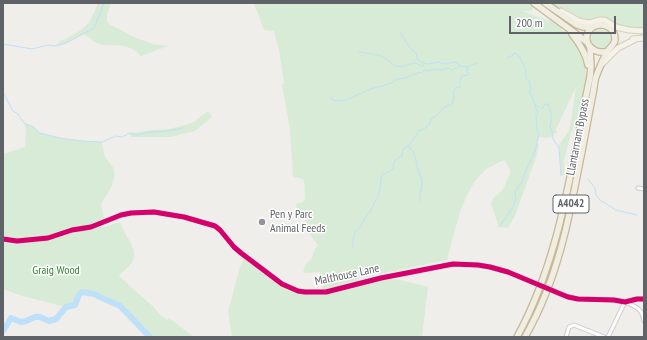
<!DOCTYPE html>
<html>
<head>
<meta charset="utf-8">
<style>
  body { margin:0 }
  #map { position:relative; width:647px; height:340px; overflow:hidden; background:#efeeea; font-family:"PT Sans Narrow",sans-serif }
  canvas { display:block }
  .frame { position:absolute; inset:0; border:4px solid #5f6368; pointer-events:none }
  .scale { position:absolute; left:509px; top:16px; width:107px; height:18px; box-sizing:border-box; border:2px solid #5f6368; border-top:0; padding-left:5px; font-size:12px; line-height:14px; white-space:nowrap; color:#5f6368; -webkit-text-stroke:3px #fff; paint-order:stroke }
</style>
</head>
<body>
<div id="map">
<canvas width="647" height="340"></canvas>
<div class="frame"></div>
<div class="scale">200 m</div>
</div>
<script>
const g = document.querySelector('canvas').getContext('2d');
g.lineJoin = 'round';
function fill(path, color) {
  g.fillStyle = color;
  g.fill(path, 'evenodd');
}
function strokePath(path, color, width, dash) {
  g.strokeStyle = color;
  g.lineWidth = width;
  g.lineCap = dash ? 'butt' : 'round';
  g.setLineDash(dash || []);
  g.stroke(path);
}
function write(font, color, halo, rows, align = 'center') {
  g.font = font + ' "PT Sans Narrow",sans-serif';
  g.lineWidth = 3;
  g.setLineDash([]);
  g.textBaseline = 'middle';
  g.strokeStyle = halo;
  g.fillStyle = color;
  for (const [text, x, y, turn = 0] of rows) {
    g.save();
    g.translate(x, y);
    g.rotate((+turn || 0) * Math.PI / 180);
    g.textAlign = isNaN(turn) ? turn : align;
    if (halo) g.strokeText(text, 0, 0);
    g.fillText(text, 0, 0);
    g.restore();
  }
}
fill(new Path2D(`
  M98,3H111C109,9 104,18 109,24L136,38L153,44L168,46L141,56C128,42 119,47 103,45C96,44 90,38 84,34L66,43L56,46C59,41 66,39 71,36C88,27 91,21 98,3Z
  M254,3H529L532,5L533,8L531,11H522L549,21L550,18L566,33L577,45L584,56L586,65V79L580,111L570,136L564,161L565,174L561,176L559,148L558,146L569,131L572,114L576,87L556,129L557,133L553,134V137L546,138L539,137L537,143L539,144L537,154L515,216L508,228L499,227L491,204L493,198L503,190L510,173V169L504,160L486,169L475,181L467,195L460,212L447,260L359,278L358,281L345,283L344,286L323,291L320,272L303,273L305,265L312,258L314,250L318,245L310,235L304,218H298L296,204L303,202L305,199L304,180L300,178L293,177L290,129L282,84L284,83L279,50L274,31L264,30Z
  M552,3H644V29L618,26L601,18L584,21L565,12Z
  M591 39a10 10 0 1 1 20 0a10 10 0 1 1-20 0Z
  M208,111L212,117L195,131L171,137H131L130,133L152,130L169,129L189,124L194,122L204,114Z
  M24,123L34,127L40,133L60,138L82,141L102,142C103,146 103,150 104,154C106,160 112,164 114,170C117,181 106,196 101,204C102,210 103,215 105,220L94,224L77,227L46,236H35L24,239H17L3,237V154L25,147L26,130Z
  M120,222C122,225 123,230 125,233C130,242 138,251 132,262C129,267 123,271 119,276L149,303C158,309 157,315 168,320L169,318L194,337H150L120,306L94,294L82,293L79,295L75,305L66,307L22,296L3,289V240L12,243L42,240L55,238L82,230L108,226Z
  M244,258C261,271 277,287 298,293C329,301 358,280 389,279C402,279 415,284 428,287L422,337H232L228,312L240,267Z`), '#d8ebd6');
strokePath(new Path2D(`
  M400,33L411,49L416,53L418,60L421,62L428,64L439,62C449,68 452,57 460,66
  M3,44L32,49L48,45L56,46L66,43L94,28L104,3
  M359,52C365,53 379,54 383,57C388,59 391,64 396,66C403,69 408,63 414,63C418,64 420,65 423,66L424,64
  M507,58L513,55V54L515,53L520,57L526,71V78L530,83V86L531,89L529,91L535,104L542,109L545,104H548C552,113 552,118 550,127L553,134V139L559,148L561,176
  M3,92L13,111L18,114L24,123L34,127L40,133L60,138L82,141L102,142L116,136L122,137L130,133L137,135L151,132L169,131L182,128
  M331,97L332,100C345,104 357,94 368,90C378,86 390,86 397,79C405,79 413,75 420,72L421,73L425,70L428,71L434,69L442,70L448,68L452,70L460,66L467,67L477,63
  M408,146C417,155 415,159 418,170C419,173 422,178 422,182C422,189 419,194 420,201
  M588,179L595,188L596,195L600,200L616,210L637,215
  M499,227L512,209L516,200L515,192L522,182L526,170L535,151L539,135L537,131L536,116L538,112L535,106V104
  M353,247C352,243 354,235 356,231C358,229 360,228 361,226C364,221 365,215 370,212C373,204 379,197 380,188C381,184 380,179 382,175C384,173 387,172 390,171L394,168L393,166L394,162L400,156H402L403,149C408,146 411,144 413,139L417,136L418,131C424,129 430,127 431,119C436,116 440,113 443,108L452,104L454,97L453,93L456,88L460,87V80L462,76L468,75L467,67`), '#bfe0f9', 1);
strokePath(new Path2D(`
  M3,331L11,318L21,322L26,321L35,317H40L49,321L56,319L66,307L75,305L79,295L82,292L94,294L100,297L120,306L150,337`), '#bfe0f9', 6);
const street = new Path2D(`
  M638,188L644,189
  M3,239L17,241L48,238L72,230L91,227L121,215L131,213L154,212L184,217L215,226L220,230L234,247L241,253L282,284L298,291L305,292H326L381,278L453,264L478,265L490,267L508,272
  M562,295L578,299L614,300L625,302L637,299H644
  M566,337L569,327L574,325L604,337
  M608,337L625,302C636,307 642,308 644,321`);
const primary = new Path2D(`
  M561,11L579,21L589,23L600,20H605L616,27L629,30L644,31
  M633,39L644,38
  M602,64L618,48L636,39`);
const highway = new Path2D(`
  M534,3L587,42
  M545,3L577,25L583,27H593
  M572,34C580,44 586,53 588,65
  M517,337C561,257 571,166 590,77L591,66L590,48
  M525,337C533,323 540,308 546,293C565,246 573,195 583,146C586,130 589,114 592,98C594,91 594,83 596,77C598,71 604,57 607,52C610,47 615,45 615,39C615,28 603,21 593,27C579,36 590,57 608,51`);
strokePath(street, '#cbcccc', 5);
strokePath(primary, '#d7ceb8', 7);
strokePath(highway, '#c8b996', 8);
strokePath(street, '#fdfcfc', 3);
strokePath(primary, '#f4f2e9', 5);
strokePath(highway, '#f0ede3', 5.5);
const streetBridge = new Path2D(`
  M508,272L562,295`);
strokePath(streetBridge, '#cbcccc', 5, []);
strokePath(streetBridge, '#fdfcfc', 3);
strokePath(new Path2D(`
  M3,239L17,241L48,238L72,230L91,227L121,215L131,213L154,212L184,217L215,226L220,230L234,247L241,253L282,284L298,291L305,292H326L381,278L453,264L478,265L490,267L508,272L568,297L578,299L614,300L625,302L637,299H644`), '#d6006c', 5);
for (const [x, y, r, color] of [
  [262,222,4,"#919496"]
]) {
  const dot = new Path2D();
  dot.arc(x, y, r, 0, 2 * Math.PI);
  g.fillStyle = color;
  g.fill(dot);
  strokePath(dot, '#fff', 1.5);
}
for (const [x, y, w] of [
  [571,204,36]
]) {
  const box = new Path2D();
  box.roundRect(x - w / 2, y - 9, w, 18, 3);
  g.fillStyle = '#fff';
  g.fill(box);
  strokePath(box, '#5f6368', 1);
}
write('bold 11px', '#5f6368', null, [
  ["A4042",571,204]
]);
write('12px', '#5f6368', '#fff', [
  ["Llantarnam Bypass",578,137,-79],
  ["Malthouse Lane",347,275,-12]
]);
write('12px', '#5f6368', '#fff', [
  ["Pen y Parc",270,215],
  ["Animal Feeds",270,229]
], 'left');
write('12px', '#348238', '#fff', [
  ["Graig Wood",56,271]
]);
</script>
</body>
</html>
